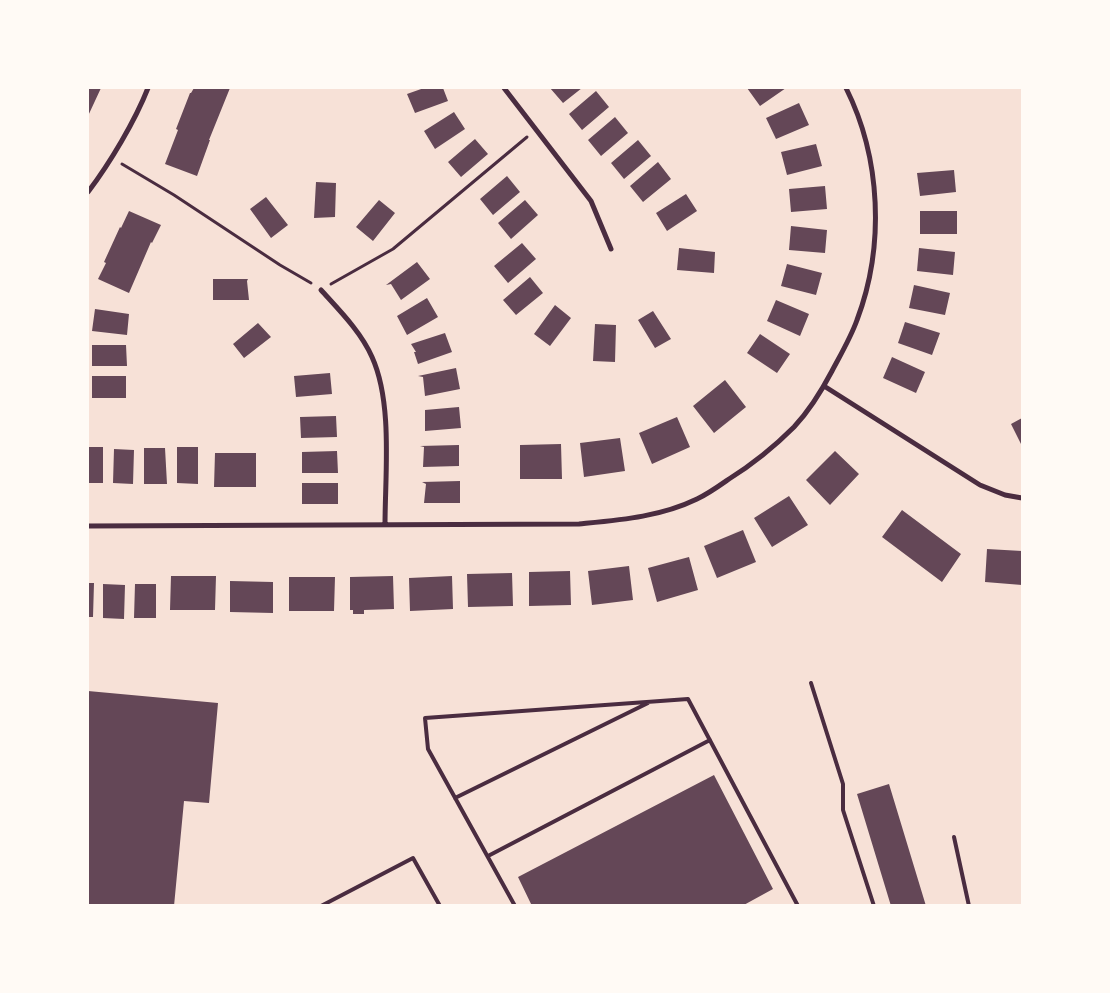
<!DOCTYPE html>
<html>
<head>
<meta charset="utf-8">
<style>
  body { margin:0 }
  #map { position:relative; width:1110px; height:993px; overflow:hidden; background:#f7e1d7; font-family:"Titillium Web",sans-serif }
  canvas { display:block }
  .frame { position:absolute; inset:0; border:89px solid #fffaf5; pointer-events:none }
</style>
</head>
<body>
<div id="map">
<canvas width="1110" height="993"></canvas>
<div class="frame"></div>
</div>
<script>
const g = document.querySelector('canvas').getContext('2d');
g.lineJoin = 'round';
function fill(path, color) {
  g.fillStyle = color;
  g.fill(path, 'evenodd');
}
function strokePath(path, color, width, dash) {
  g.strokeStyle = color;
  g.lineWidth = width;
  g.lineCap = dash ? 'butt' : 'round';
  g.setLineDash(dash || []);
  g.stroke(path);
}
fill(new Path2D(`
  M88,88H101L88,116Z
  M194,88H230L209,140H210L197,176L165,164L178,130L176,129L190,93H191Z
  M424,88H443L448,101L415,113L407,94Z
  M550,88H582L563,103Z
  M747,88H786L760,106Z
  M596,91L609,107L582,130L569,114Z
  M799,103L809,125L776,139L766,118Z
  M454,112L465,129L435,149L424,131Z
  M615,117L628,133L601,156L588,140Z
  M475,139L488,154L461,177L448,162Z
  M638,140L651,156L624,179L611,163Z
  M816,144L822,166L787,175L781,152Z
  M658,162L671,179L643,202L630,186Z
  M954,170L956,192L920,196L917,173Z
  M507,176L520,192L493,215L480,199Z
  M316,182L336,183L335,217L314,218Z
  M825,186L827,209L791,212L789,189Z
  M686,194L697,211L667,231L656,213Z
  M266,197L288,225L271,238L250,209Z
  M379,200L395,213L373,241L356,227Z
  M525,200L538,215L511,239L498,223Z
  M129,211L161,225L152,243L151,242L129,293L98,279L106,263L104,262L120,227L121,228Z
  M920,211H957V234H920Z
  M791,226L827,230L825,253L789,250Z
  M522,243L536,259L508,283L494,266Z
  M679,248L715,252L714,273L677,270Z
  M919,248L955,252L953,275L917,271Z
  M417,262L430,279L401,300L391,284L386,285Z
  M787,264L822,273L816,295L781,286Z
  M530,277L543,293L516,315L503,300Z
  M213,279H248L247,281L249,300H213Z
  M914,285L950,293L945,315L909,308Z
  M427,298L438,317L407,335L397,316Z
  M776,300L809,314L800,336L767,321Z
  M555,305L571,318L550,346L534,334Z
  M95,309L129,314L127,335L92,331Z
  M653,311L671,339L655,348L638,320Z
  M905,322L940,333L932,355L898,343Z
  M258,323L271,337L244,358L233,344Z
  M595,324L616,325L615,362L593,361Z
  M445,333L452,352L418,364L414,352H416L411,344Z
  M760,334L790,354L777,373L747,353Z
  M92,345H126L127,366H92Z
  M892,357L925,372L916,393L883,378Z
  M456,368L460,389L425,396L423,377L418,376Z
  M330,373L332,394L296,397L294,376Z
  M92,376H126V398H92Z
  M725,380L746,407L714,433L693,406Z
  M459,407L461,428L425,431V410Z
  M336,416L337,437L301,438L300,417Z
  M677,417L690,447L652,464L639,433Z
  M1022,418V446L1011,424Z
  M620,438L625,471L584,477L580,443Z
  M561,444L562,479H520V445Z
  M459,445V466L423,467L424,447L420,446Z
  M88,447H103V483H88Z
  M177,447H198V484L177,483Z
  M144,448H165L167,484H144Z
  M114,449L134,450L133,484L113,483Z
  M337,451L338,473H302V452Z
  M835,451L859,474L830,505L806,480Z
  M215,453H256V487H214Z
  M460,481V503H424L426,484L422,482Z
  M302,483H338V504H302Z
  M789,496L808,525L772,547L754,518Z
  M902,510L961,554L942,582L882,537Z
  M743,530L756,562L717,578L704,546Z
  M987,549L1022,551V585L985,582Z
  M689,557L698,590L657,602L648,568Z
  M629,566L633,600L592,605L588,571Z
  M570,571L571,605L529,606V572Z
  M512,573L513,606L468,607L467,574Z
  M171,576H216L215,610H170Z
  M393,576L394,609L364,610V614H353V610H350V577Z
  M452,576L453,609L410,611L409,578Z
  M289,577H335L334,611H289Z
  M230,581L273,582V613L230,612Z
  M88,583H94L93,617H88Z
  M103,584L125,585L124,619L103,618Z
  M135,584H156V618H134Z
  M88,691L218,703L209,803L184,801L174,906H88Z
  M714,775L773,889L742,906H532L518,877Z
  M889,784L926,906H891L857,794Z`), '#644757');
strokePath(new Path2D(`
  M122,164L174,195L280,265L311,283
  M331,284L393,249L527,137`), '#4a2c40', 3);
strokePath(new Path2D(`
  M811,683L843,784V810L874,906
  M455,798L648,703
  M954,837L969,906
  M488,856L710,740
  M321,906L413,858L440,906
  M515,906L428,749L425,718L688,699L798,906`), '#4a2c40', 4);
strokePath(new Path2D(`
  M504,88L591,201L611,249
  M88,192C110,163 135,121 148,88
  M321,290C340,311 361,332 372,357C393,403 385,475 385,525
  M824,386L980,485L1005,495L1022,498
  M88,526L579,524C620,520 660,517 697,499C708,494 719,486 729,479C753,464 774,447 794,427C809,411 822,390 832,371C841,354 851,337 857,320C885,246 881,158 846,88`), '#4a2c40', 5);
</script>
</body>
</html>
